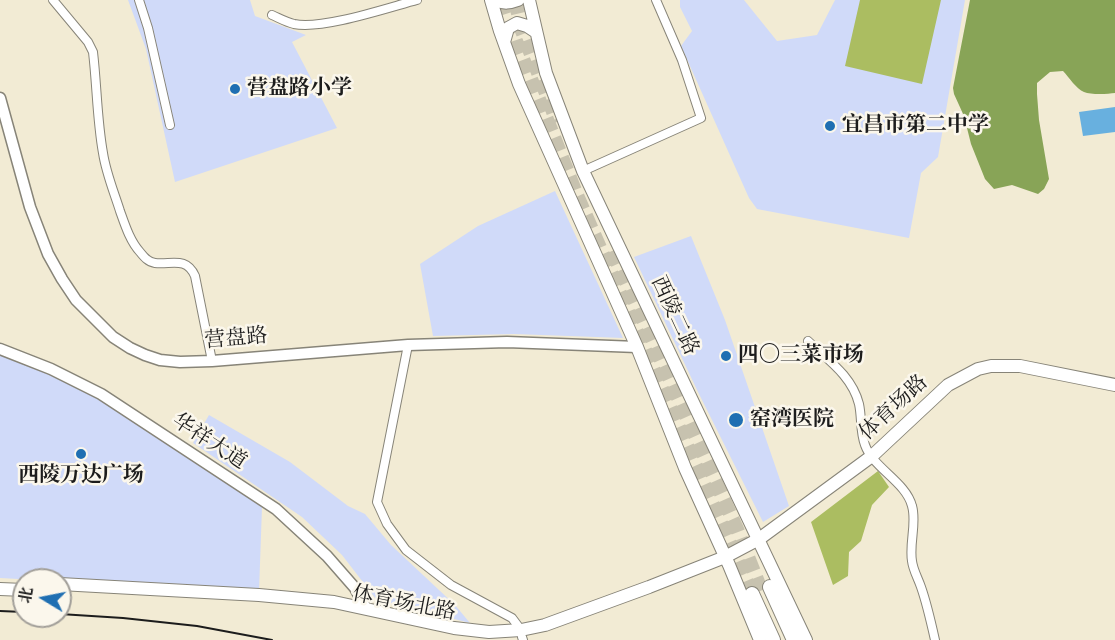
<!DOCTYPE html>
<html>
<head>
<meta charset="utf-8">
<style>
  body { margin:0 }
  #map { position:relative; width:1115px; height:640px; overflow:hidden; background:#f2ebd4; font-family:Alegreya,"Noto Serif SC",serif }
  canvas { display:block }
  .north { position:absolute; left:12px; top:568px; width:60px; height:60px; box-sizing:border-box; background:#fbf7ec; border:2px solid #a29f99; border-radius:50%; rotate:280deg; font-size:16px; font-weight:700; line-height:24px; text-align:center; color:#1c1c1c }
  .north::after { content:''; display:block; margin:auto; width:21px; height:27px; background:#1f6fb2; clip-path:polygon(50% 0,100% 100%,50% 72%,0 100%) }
</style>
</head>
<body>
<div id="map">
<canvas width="1115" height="640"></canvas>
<div class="north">北</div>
</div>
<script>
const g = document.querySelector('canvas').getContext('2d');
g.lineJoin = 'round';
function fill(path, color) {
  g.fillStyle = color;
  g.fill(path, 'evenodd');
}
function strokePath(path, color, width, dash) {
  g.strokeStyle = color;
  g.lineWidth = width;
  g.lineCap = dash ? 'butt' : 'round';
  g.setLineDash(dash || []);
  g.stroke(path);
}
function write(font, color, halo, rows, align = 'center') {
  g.font = font + ' Alegreya,"Noto Serif SC",serif';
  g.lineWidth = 5;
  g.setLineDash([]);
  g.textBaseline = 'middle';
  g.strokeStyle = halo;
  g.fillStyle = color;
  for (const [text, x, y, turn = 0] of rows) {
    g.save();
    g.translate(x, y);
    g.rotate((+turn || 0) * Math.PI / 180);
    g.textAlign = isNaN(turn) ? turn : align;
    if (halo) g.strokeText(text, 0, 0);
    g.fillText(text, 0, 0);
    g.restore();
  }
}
fill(new Path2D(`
  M128,0H250L255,16L306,35L292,42L337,128L175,182L146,49Z
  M680,0H744L777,41L817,35L835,0H965L938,157L921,173L909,238L757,209L749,198L681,46L692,31L680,7Z
  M555,191L623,338L514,334L433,336L420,264L478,226Z
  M691,236L725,320L789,506L763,522L698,392L634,257Z
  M0,353L99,397L262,507L259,592L0,578Z
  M209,415L290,462L348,506L365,514L391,545L455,605L470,623L376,599L342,555L302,517L193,443Z`), '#d0daf9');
fill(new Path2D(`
  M860,0H941L922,84L845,66Z
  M878,471L889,487L872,505L861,541L849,552L848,576L833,585L811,522Z`), '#abbd61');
fill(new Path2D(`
  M970,0H1115V93C1108,94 1091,95 1084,92C1076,89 1069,77 1063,71L1050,72L1037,83V94L1039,120L1049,179L1044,189L1038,194L1012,185L994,189L985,179L971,144L964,116L954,94L953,88Z`), '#88a457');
fill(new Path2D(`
  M1115,107V132L1083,136L1079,112Z`), '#68b0df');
strokePath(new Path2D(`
  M504,0L505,8L516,41L576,193L752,594
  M515,0L522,31L557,122
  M612,251L737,529L762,592`), '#c7c2af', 14, [14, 7]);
const minor = new Path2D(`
  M53,0L88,42L93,52C97,86 97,120 103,153C106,173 114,192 120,211C125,225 130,241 140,252C144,257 148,262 155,263C171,265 186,256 195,276L212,361
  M139,0L148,28L170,125
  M272,15C279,18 286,22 294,24C322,30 387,8 417,0
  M583,171L701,118L682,60L656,0
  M808,341C828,360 852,376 859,404C862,418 860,432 865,445C873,468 906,482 912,506C917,523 909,543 912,561C913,570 918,578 921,587C927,604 931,622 935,640
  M408,345L377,502L387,524L406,550L451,585L512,618L521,630
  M522,637L523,640`);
const tertiary = new Path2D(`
  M0,98L30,207L48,254L62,279L76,300L113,337L130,348L145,355L160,360L180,362L212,361L408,345L507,342L637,347
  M0,349L51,369L101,394L276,509L327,556L355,588L366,608`);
const secondary = new Path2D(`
  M60,584L259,595L334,602L454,628L489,632L521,630L545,625L649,587L725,557L759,539L872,456L948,385L978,369L991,366H1020L1115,385
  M0,589L24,590`);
const primary = new Path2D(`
  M491,0L500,31L519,84L637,347L685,468L729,565L760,640
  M496,0C504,4 510,3 518,0
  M529,0L546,73L583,171L806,640
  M504,42L508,28L517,23L527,26L536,32`);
const trunk = new Path2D(`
  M770,587L794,640
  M752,594L773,640`);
strokePath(minor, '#878478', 10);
strokePath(tertiary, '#878478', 13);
strokePath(secondary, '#878478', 14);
strokePath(primary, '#878478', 14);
strokePath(trunk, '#878478', 16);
strokePath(minor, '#fff', 8);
strokePath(tertiary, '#fff', 10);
strokePath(secondary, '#fff', 12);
strokePath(primary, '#fff', 12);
strokePath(trunk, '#fff', 14);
strokePath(new Path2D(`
  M0,611L24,612
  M60,614L123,618L197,626L272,640`), '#1c1c1c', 2);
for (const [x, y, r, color] of [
  [235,89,6,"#1f6fb2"],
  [830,126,6,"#1f6fb2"],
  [726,356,6,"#1f6fb2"],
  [736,420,8,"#1f6fb2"],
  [81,454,6,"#1f6fb2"]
]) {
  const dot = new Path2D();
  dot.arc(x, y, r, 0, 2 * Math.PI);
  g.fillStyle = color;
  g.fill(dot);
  strokePath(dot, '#fbf7ec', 2);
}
write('bold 21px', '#1c1c1c', '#fbf7ec', [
  ["营盘路小学",247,89],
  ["宜昌市第二中学",842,126],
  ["四〇三菜市场",738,356],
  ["窑湾医院",750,420],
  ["西陵万达广场",81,476,"center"]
], 'left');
write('21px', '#1c1c1c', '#fbf7ec', [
  ["西陵二路",674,316,65],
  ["营盘路",236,339,-5],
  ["体育场路",894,408,-43],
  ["华祥大道",209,442,33],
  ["体育场北路",404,604,11]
]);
</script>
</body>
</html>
